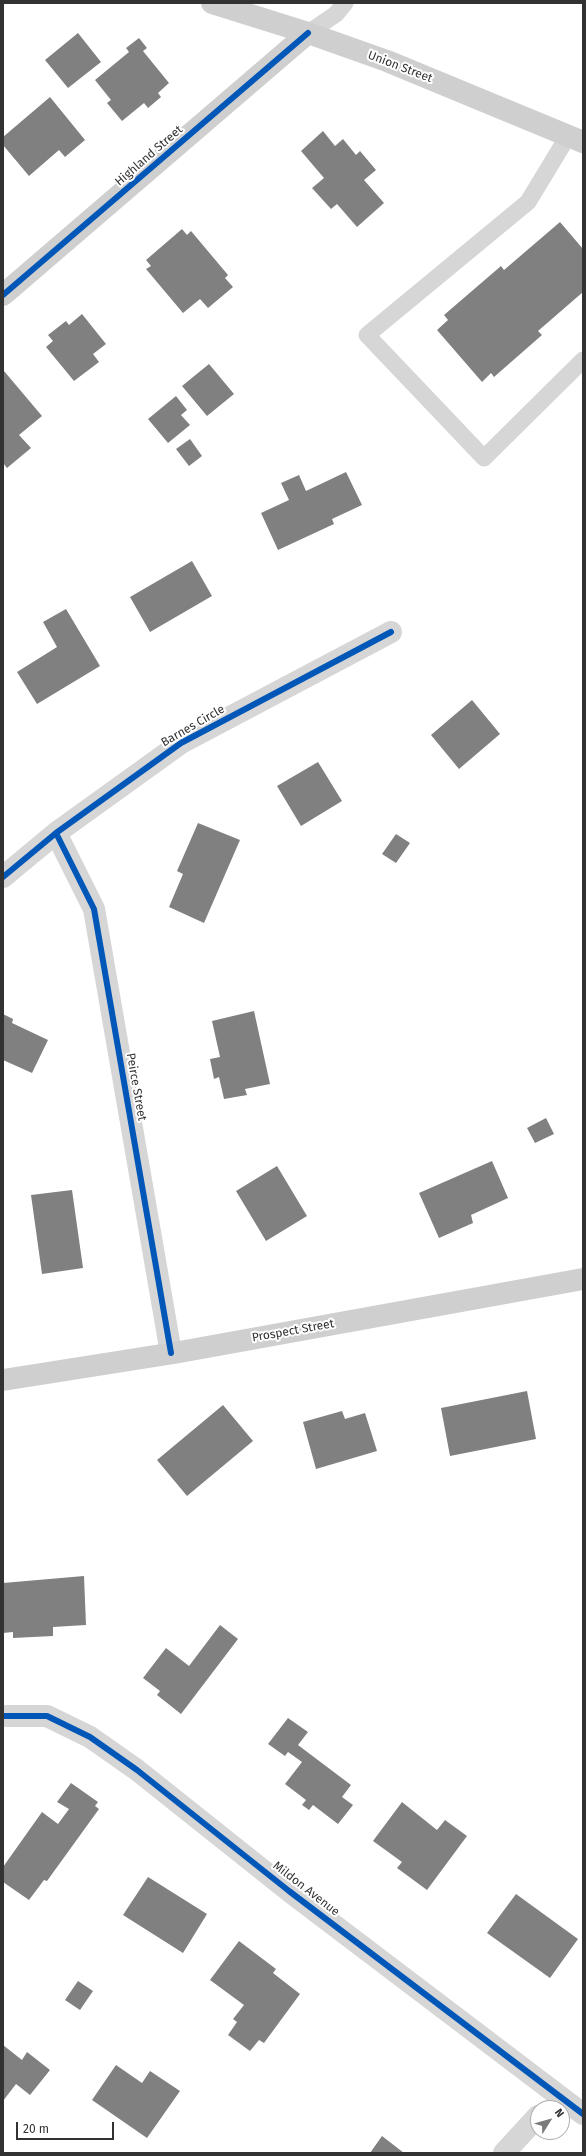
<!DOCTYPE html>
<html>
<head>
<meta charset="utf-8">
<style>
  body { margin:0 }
  #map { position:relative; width:586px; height:2156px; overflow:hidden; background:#fff; font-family:"Fira Sans",sans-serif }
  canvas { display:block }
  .frame { position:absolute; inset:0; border:4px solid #323232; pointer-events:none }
  .north { position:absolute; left:530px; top:2100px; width:40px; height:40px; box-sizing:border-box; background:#fff; border:1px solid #adadad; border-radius:50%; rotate:53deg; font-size:11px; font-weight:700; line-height:16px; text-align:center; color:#323232 }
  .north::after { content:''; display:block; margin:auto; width:14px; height:18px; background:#7a7a7a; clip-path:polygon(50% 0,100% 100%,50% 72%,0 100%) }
  .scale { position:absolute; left:16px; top:2122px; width:98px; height:18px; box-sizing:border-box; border:2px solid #323232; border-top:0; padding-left:5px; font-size:12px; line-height:14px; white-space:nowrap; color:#323232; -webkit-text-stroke:3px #fff; paint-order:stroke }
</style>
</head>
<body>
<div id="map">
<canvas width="586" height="2156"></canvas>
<div class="frame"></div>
<div class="north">N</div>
<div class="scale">20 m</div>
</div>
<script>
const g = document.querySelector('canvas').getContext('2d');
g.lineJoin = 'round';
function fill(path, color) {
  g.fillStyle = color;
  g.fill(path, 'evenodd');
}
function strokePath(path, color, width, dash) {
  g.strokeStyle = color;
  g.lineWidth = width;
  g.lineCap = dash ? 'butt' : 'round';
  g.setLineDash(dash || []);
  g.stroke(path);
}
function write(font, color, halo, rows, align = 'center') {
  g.font = font + ' "Fira Sans",sans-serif';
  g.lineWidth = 4;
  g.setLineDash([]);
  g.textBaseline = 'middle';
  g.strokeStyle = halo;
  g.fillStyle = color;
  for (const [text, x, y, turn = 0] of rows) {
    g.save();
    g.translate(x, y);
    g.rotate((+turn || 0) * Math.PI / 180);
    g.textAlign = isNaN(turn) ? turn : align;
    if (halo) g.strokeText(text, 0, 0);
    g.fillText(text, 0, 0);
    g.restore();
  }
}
fill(new Path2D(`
  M78,33L101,62L68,88L45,60Z
  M139,38L147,48L143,51L169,83L158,93L161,97L148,108L144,103L122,121L107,103L111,100L95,80L129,52L126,48Z
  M50,97L85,140L65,157L59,150L29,176L3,145V137Z
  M323,131L335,146L343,139L356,155L360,151L376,170L364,180L384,203L357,227L337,204L331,209L312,188L324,178L301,151Z
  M560,222L583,249V292L538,331L542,335L494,377L491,373L482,382L437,330L448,320L444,315L501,266L504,270Z
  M182,229L187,235L191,231L228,275L225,278L233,287L208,308L200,299L183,313L146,269L151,266L146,260Z
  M82,314L106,344L93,354L99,362L74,381L46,347L53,341L48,335L66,321L69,325Z
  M209,364L234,394L207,416L182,386Z
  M4,371L42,416L19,435L31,448L7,468L3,463Z
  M176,396L187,410L181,415L190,425L168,443L148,419Z
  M190,439L202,456L189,466L176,449Z
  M346,472L362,505L332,519L334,524L278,550L261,513L289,500L281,483L299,475L306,491Z
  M192,561L212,596L150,632L130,597Z
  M66,609L100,666L37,704L17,672L57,647L43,622Z
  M472,700L500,734L459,769L431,735Z
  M318,762L342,801L301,826L277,786Z
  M198,823L240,840L204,923L169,907L183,874L177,871Z
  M396,834L410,843L396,863L382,854Z
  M254,1011L270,1084L245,1089L247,1095L224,1099L219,1077L214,1079L210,1059L220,1057L212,1021Z
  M3,1014L13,1019L12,1023L48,1040L32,1073L3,1060Z
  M546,1118L554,1134L535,1143L527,1128Z
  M492,1161L508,1198L471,1215L473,1223L439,1238L419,1193Z
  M277,1166L307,1216L266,1241L236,1191Z
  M72,1190L83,1268L42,1274L31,1195Z
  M527,1391L536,1439L450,1456L441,1408Z
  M223,1405L253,1441L187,1496L157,1460Z
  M342,1411L345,1419L365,1413L377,1451L316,1469L303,1422Z
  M84,1576L86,1625L53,1627V1636L13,1638V1632L3,1633V1583Z
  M220,1625L238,1639L181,1714L157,1695L160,1691L143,1678L166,1648L189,1666Z
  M288,1718L308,1732L298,1745L351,1785L342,1797L353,1805L338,1824L313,1805L309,1810L302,1805L306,1800L285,1784L302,1762L288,1752L285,1756L268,1744Z
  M71,1783L98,1802L95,1806L99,1809L47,1881L44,1880L29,1900L3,1882V1867L42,1812L58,1824L69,1809L57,1802Z
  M402,1802L437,1830L445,1820L467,1836L427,1890L397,1868L402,1862L373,1841Z
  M148,1877L207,1914L183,1953L123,1915Z
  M516,1894L578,1939L550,1978L487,1933Z
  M239,1941L276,1969L273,1973L300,1994L264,2043L259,2040L250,2051L228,2035L237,2022L233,2019L244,2005L210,1980Z
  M78,1981L93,1991L80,2010L65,2000Z
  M3,2045L22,2060L27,2052L50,2070L30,2095L16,2084L3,2101Z
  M116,2065L142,2083L150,2071L180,2091L147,2138L92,2100Z
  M382,2136L404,2153H370Z`), '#808080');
strokePath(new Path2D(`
  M308,33L336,14L345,3
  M568,136L528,202L367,335L484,458L583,360`), '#d6d6d6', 17);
strokePath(new Path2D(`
  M56,833L94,909L171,1353
  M3,877L56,833L181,743L391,632
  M3,1716H47L90,1737L137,1770L289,1891L583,2114
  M504,2153L538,2116`), '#d6d6d6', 22);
strokePath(new Path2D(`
  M212,3L308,33L387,61L583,142
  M3,295L308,33
  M3,1380L174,1353L583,1279`), '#cfcfcf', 22);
strokePath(new Path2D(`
  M3,295L308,33
  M56,833L94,909L171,1353
  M3,877L56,833L181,743L391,632
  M3,1716H47L90,1737L137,1770L289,1891L583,2114`), '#0057b8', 6);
write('12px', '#323232', '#fff', [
  ["Union Street",400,67,21],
  ["Highland Street",149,156,-41],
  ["Barnes Circle",193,726,-30],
  ["Peirce Street",136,1087,80],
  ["Prospect Street",293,1331,-10],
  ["Mildon Avenue",306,1889,38]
]);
</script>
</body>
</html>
